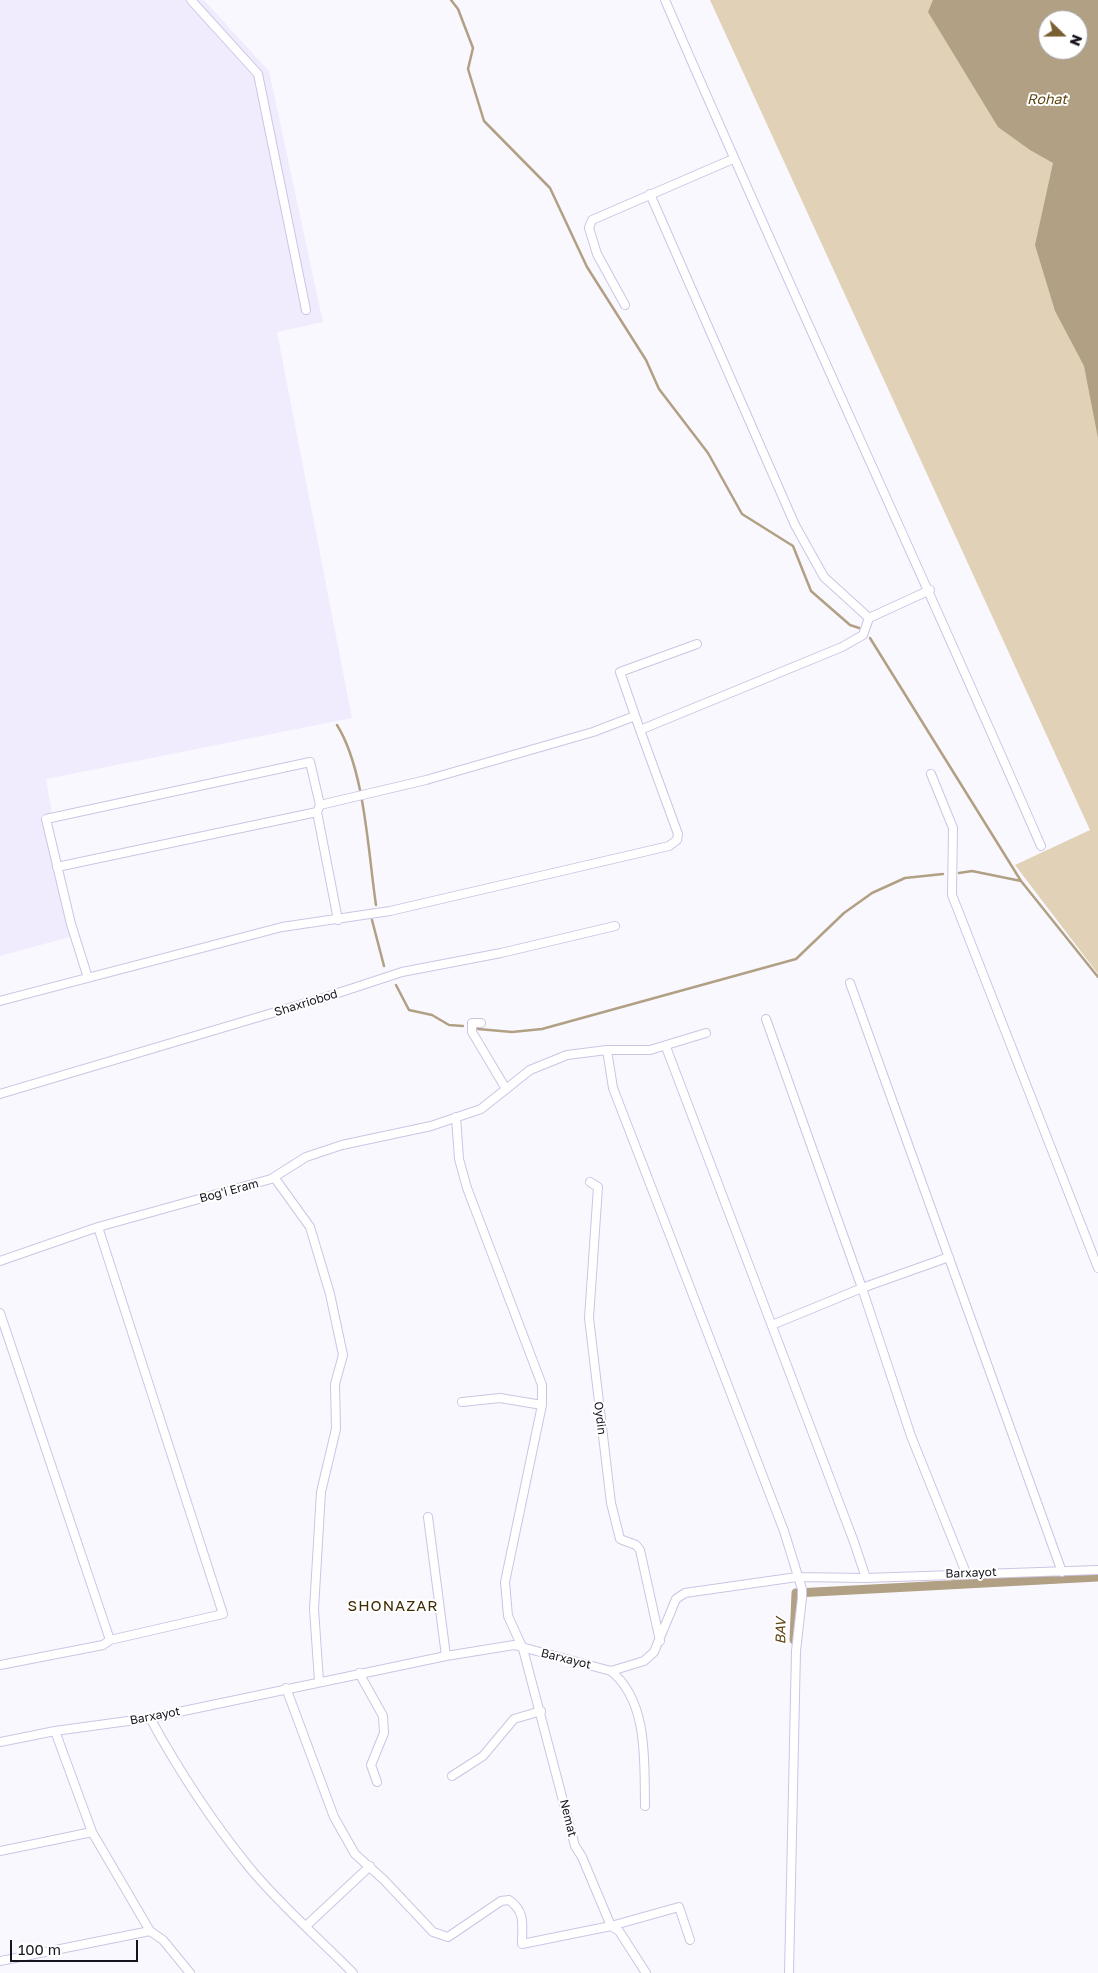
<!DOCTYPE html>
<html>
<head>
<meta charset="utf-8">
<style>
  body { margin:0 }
  #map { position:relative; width:1098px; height:1973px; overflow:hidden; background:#faf8ff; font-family:"Golos Text",sans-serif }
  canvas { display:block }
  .north { position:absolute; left:1038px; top:10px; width:50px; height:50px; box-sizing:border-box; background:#fff; border:1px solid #a2a1a5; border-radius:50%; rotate:112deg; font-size:14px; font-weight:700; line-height:20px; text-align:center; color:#17141f }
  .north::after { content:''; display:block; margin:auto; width:18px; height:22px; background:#795f31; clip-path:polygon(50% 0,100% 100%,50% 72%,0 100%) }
  .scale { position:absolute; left:10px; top:1940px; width:128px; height:22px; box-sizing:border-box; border:2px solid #17141f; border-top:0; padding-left:6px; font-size:15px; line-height:18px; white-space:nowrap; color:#17141f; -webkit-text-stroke:4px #fff; paint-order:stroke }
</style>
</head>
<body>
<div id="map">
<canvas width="1098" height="1973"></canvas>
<div class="north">N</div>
<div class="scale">100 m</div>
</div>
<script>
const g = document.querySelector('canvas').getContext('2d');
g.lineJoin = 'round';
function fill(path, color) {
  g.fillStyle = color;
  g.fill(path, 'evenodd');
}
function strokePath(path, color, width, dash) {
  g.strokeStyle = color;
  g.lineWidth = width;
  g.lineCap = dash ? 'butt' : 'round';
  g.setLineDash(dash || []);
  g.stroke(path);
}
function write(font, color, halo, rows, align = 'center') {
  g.font = font + ' "Golos Text",sans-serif';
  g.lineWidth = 4;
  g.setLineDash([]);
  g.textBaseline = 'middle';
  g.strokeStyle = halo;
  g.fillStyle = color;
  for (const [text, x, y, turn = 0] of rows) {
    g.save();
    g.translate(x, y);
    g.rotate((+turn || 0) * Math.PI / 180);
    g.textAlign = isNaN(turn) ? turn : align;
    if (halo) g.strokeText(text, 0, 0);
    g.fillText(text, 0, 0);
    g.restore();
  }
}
fill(new Path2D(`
  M0,0H204L269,71L323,322L277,332L352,718L46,779L52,813L41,816L70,937L0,956Z`), '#f1ecfd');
fill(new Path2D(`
  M710,0H1098V974L1015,865L1090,830ZM1048,20H1078V50H1048Z`), '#e1d1b7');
fill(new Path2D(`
  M933,0H1098V438L1084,366L1055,311L1035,245L1053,163L1030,150L998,127L928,12ZM1048,20H1078V50H1048Z`), '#b1a083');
strokePath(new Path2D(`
  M451,0L458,9L473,48L468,69L484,121L550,188L587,267L646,360L659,389L708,453L742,514L793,546L811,591L850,625L859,628
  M870,638L1021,881L1098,977
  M337,725C365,770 368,852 376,905
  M959,873L972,871L1021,881
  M372,920L384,966
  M396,985L409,1010L432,1015L449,1025L463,1026
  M478,1029L512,1032L542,1029L796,959L844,913L872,893L905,878L943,874`), '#b1a083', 2.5);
strokePath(new Path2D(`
  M794,1640L796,1593L1098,1577`), '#b1a083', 9);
const minor = new Path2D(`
  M191,0L258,74L306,310
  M665,0C787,283 918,563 1041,846
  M650,194L795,525L824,577L869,618L930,590
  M625,305L597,254L589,228L592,220L733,159
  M640,730L620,672L697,644
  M931,774L953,828L952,895L1098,1268
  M320,805L426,780L593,732L635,716
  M57,867L317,812
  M88,978L71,924L46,819L310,762L320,805L317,812L338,920
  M850,983L1062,1572
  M0,1001L282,927L390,911L669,846L677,840L678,834L640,730L842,647L863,635L869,618
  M766,1019L862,1288L911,1436L966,1573
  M481,1023H472V1032L506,1089
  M666,1047L854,1542L866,1578
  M607,1050L613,1088L784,1531L802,1589V1598L796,1651L789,1973
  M0,1094L326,997L402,972L501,953L615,926
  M456,1117L459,1159L467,1188L542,1385V1405L505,1582L508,1616L523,1649L575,1846L582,1857L611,1926L619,1931L646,1973
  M274,1177L310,1227L330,1294L343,1355L335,1384L336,1429L321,1492L314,1609L319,1681
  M590,1182L598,1187L589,1318L611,1503L620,1539L636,1545L640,1550L660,1641
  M0,1261L98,1227L271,1179L306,1157L342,1145L431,1126L481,1109L530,1070L567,1055L607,1050H650L706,1033
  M0,1313L110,1640
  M772,1325L862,1288L949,1257
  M462,1402L500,1398L542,1405
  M428,1517L446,1656
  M0,1665L103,1645L110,1640L223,1614L98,1227
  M611,1671C649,1702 644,1763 645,1806
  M359,1673L383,1716L384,1733L371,1765L377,1782
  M286,1688L334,1817L355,1854L384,1880L433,1932L448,1937L501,1901L509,1900C526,1912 522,1925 522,1944L611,1926L679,1907L690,1940
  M150,1718C179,1771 211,1820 249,1867C280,1905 319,1938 353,1973
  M55,1731L92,1832L150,1931L163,1940L190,1973
  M0,1742L55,1731L150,1718L446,1656L514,1645L611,1671L644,1661L654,1652L676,1599L685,1593L797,1577L866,1578L1098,1570
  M452,1776L483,1756L514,1719L541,1711
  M0,1851L92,1832
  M306,1926L370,1866
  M0,1961L150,1931`);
strokePath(minor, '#cdc4e4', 10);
strokePath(minor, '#fff', 8);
write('12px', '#17141f', '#fff', [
  ["Shaxriobod",306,1003,-17],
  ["Bog'i Eram",229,1191,-15],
  ["Oydin",600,1418,83],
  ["Barxayot",971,1573,-2],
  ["Barxayot",566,1659,14],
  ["Barxayot",155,1716,-11],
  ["Nemat",568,1818,76]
]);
write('italic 14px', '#604613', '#fff', [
  ["Rohat",1047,100],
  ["BAV",781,1631,-89]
]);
g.letterSpacing = '1px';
write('15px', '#402c04', '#fff', [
  ["SHONAZAR",393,1606]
]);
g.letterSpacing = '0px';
</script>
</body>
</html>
